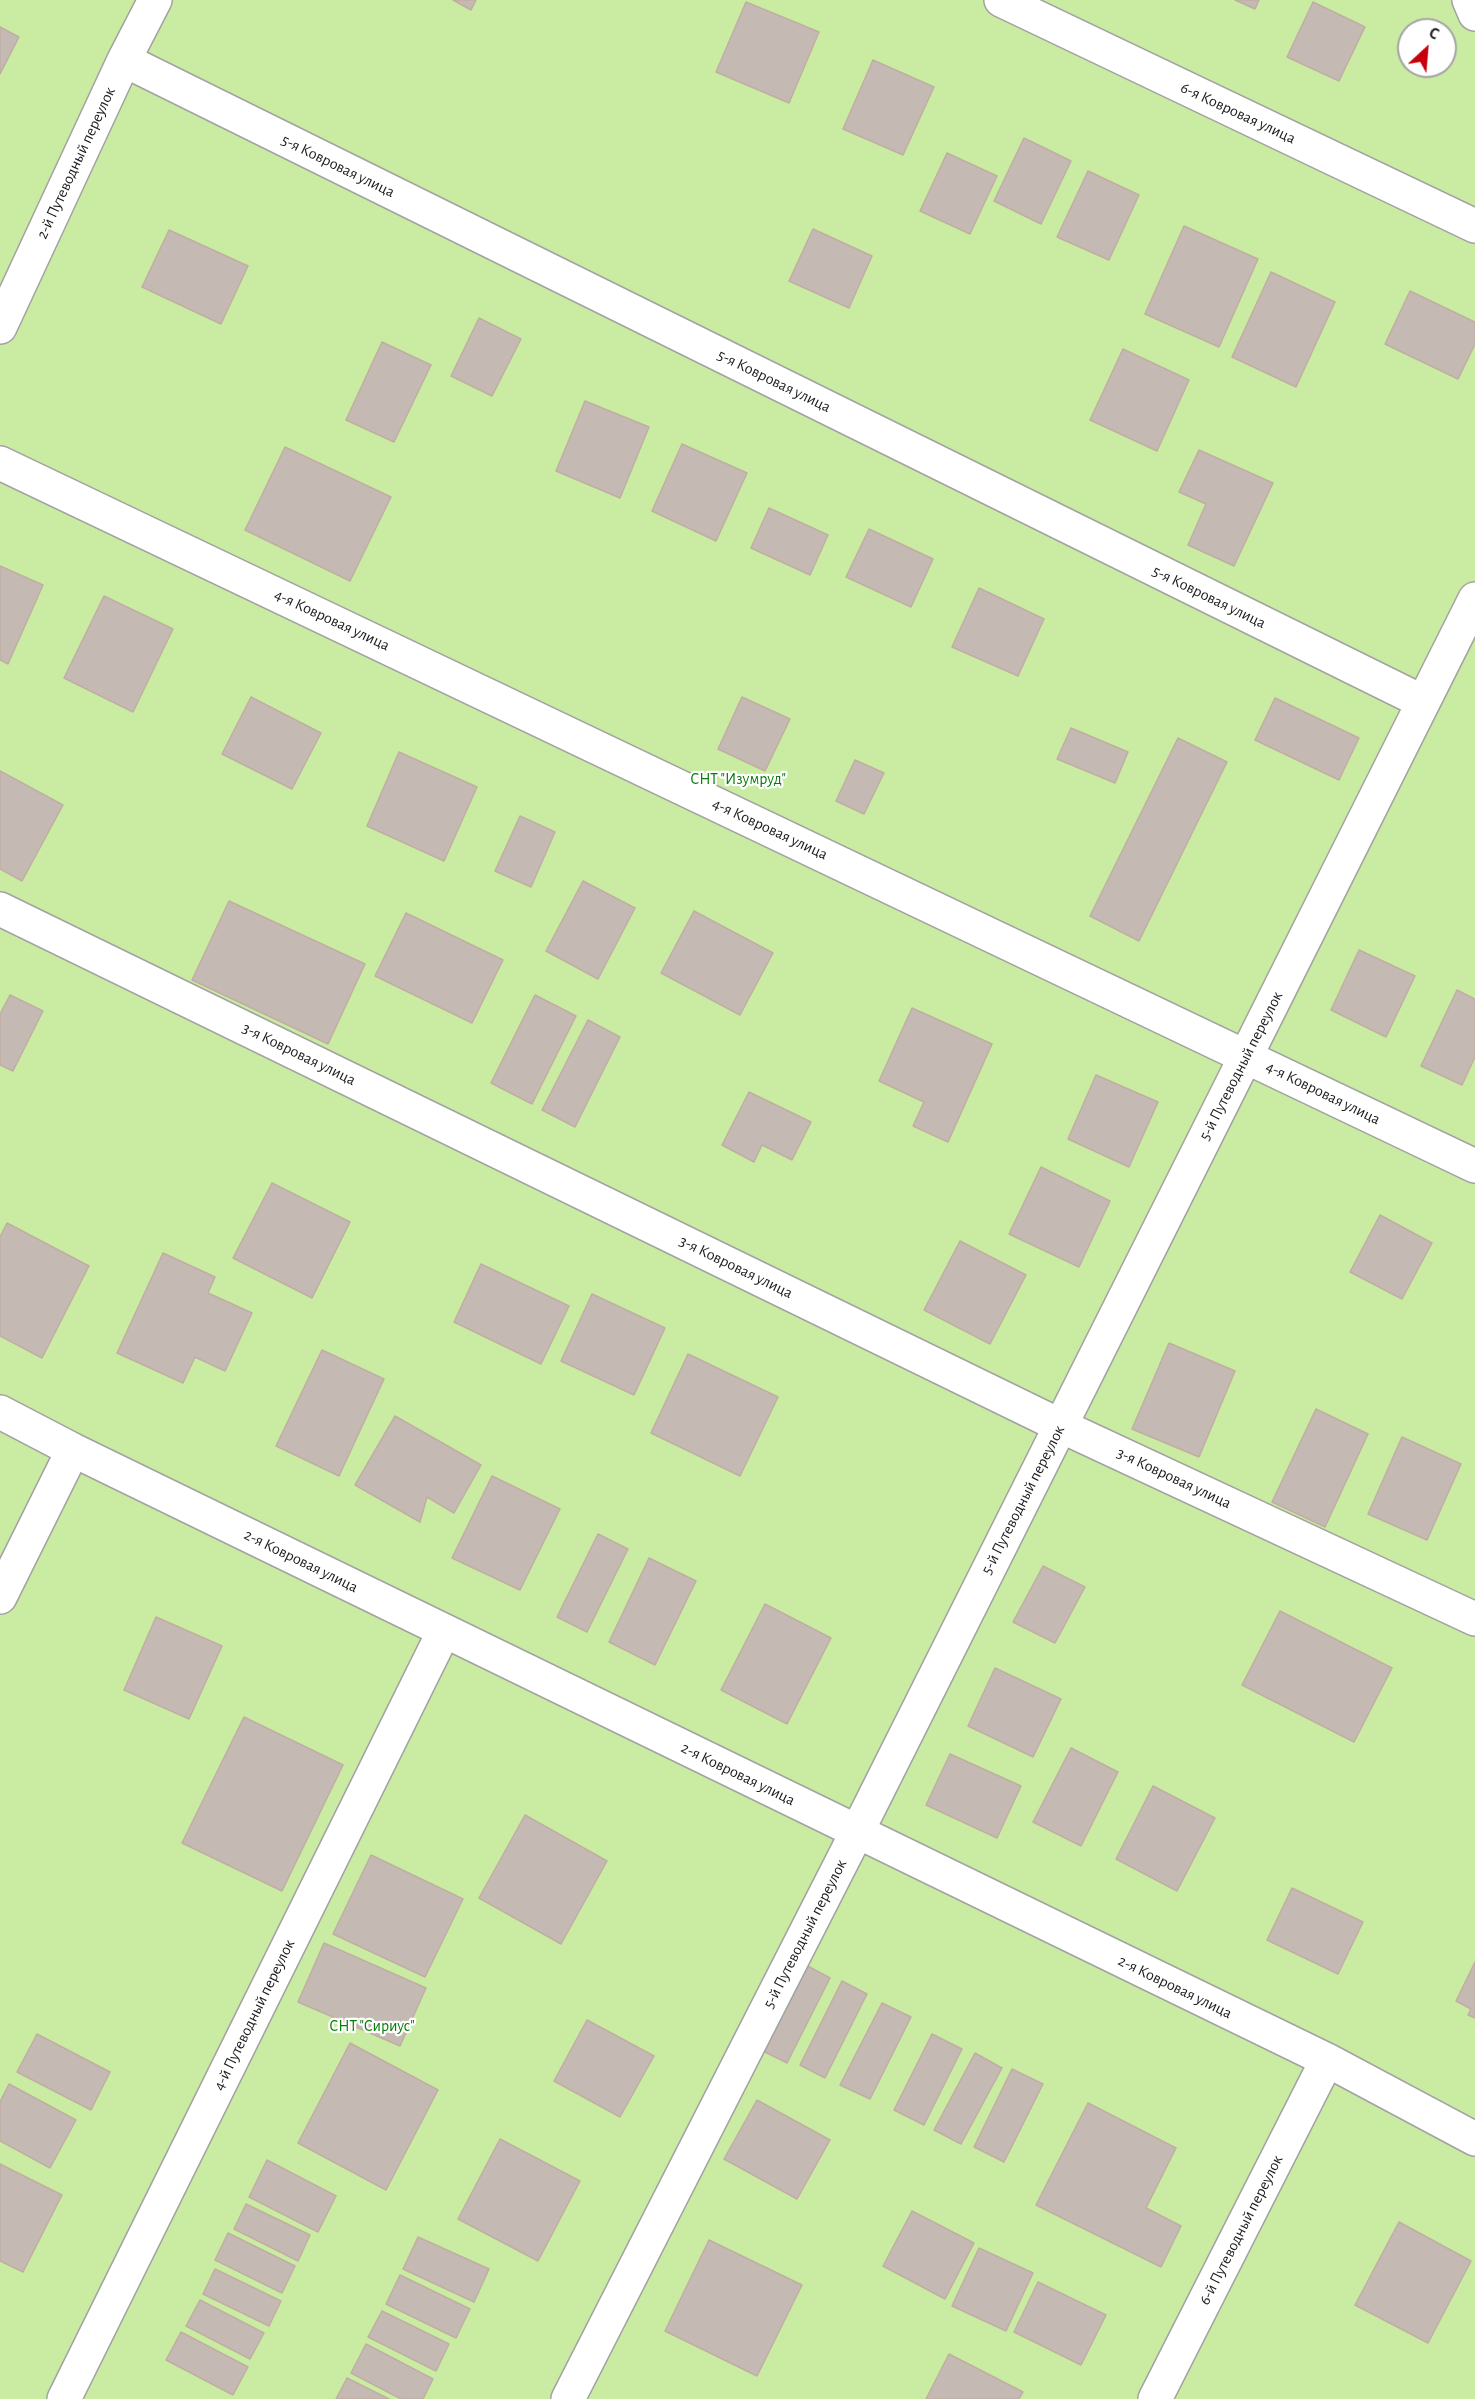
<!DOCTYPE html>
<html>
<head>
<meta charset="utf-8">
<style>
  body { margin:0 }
  #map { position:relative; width:1475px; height:2399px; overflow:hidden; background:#eee8e0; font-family:"Alegreya Sans",sans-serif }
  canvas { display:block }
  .north { position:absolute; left:1397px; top:18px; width:60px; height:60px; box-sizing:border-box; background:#fff; border:2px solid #a4a4a4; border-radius:50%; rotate:26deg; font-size:16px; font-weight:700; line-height:24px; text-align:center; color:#1b1b1b }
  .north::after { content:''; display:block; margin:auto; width:21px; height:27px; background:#c7000a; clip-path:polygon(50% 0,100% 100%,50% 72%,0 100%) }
</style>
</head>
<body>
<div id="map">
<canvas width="1475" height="2399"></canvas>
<div class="north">С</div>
</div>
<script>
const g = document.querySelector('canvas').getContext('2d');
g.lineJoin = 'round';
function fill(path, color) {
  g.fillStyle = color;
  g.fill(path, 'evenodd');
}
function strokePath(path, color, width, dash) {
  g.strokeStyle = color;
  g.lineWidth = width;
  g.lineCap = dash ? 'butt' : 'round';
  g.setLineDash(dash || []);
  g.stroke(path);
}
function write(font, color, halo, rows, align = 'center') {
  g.font = font + ' "Alegreya Sans",sans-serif';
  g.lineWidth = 4.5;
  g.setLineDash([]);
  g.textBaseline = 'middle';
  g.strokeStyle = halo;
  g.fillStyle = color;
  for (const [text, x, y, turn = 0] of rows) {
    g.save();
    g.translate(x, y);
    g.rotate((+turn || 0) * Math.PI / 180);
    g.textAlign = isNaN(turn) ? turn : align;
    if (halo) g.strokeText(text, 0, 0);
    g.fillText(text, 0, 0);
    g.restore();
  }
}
fill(new Path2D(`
  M0,0H1475V2399H0ZM1409,30H1445V66H1409Z`), '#caeba2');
const building = new Path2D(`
  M453,0H476L471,10Z
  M1235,0H1259L1255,9Z
  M746,2L819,32L789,103L716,72Z
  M1313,2L1365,27L1339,81L1287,57Z
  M0,27L19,37L0,74Z
  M873,60L934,87L903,155L843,129Z
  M1024,138L1071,161L1041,224L994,201Z
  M947,153L997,176L970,234L920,211Z
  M1088,171L1139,195L1109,260L1057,237Z
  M1184,226L1258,259L1219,347L1145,314Z
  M813,229L872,256L849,308L789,281Z
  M169,230L248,266L221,324L142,287Z
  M1271,272L1335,302L1296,387L1232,357Z
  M1410,291L1475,322V344L1458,379L1385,344Z
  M479,318L521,339L492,396L451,376Z
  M382,342L431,365L394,442L346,420Z
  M1123,349L1189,380L1157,451L1090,420Z
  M585,401L649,427L620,498L556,471Z
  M682,444L747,473L716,541L652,511Z
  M285,447L391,497L350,581L245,530Z
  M1199,450L1273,483L1234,566L1188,545L1206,504L1179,492Z
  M769,508L828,535L810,575L751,548Z
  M869,529L933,559L911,607L846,577Z
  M0,566L43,585L8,664L0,660Z
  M979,588L1044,619L1018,676L952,647Z
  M104,596L173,629L133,712L64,678Z
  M251,697L321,733L292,789L222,754Z
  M742,697L790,719L765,771L718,749Z
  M1275,698L1359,738L1339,780L1255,740Z
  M1071,728L1128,752L1115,783L1057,759Z
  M1178,738L1227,762L1139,941L1090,916Z
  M399,752L477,787L444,861L367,826Z
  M855,760L884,773L864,814L836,801Z
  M0,771L63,805L22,881L0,869Z
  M520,816L555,832L531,887L495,871Z
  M583,881L635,908L598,979L546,951Z
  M229,901L365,964L328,1044L192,980Z
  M694,911L773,953L740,1015L661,973Z
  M406,913L503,960L472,1023L375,976Z
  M1359,950L1415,976L1386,1037L1331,1010Z
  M1457,990L1475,999V1057L1462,1085L1421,1066Z
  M10,995L43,1011L13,1071L0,1065V1014Z
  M535,995L576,1016L532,1104L491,1083Z
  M912,1008L992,1044L948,1142L913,1126L924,1102L879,1081Z
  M588,1020L620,1037L575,1127L542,1110Z
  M1096,1075L1158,1102L1129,1167L1068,1139Z
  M749,1092L811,1122L792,1160L762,1145L754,1162L722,1145Z
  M1041,1167L1110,1201L1079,1267L1009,1234Z
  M272,1183L350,1222L312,1298L233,1258Z
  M1380,1215L1432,1243L1402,1299L1350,1272Z
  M7,1223L89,1266L42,1358L0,1336V1237Z
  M960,1241L1026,1275L990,1344L924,1310Z
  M163,1253L215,1277L208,1293L252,1313L225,1371L195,1357L183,1383L117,1353Z
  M481,1264L569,1306L541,1364L454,1322Z
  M592,1294L665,1328L634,1395L561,1361Z
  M1169,1343L1235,1371L1199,1457L1132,1429Z
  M322,1350L384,1379L339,1476L276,1446Z
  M688,1354L778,1397L740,1476L651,1433Z
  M1316,1409L1368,1434L1325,1527L1272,1502Z
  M395,1416L481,1465L454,1513L427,1497L420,1522L355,1485Z
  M1402,1437L1461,1464L1427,1540L1368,1514Z
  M492,1476L560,1509L520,1590L452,1558Z
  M598,1534L628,1549L587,1632L557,1617Z
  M649,1558L696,1581L655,1665L609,1642Z
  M1043,1566L1085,1587L1055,1643L1013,1622Z
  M765,1604L831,1638L787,1724L721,1690Z
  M1280,1611L1392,1668L1354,1742L1242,1685Z
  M156,1617L222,1646L189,1719L124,1690Z
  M995,1668L1061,1699L1033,1757L968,1726Z
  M244,1717L343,1765L282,1891L182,1843Z
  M1071,1748L1118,1772L1081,1846L1033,1822Z
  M950,1754L1021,1786L997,1838L926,1805Z
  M1153,1786L1215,1818L1177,1891L1116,1859Z
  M525,1815L607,1861L561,1944L479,1898Z
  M371,1855L463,1899L425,1977L333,1934Z
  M1292,1888L1363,1922L1338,1974L1267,1940Z
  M324,1943L426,1988L400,2046L298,2002Z
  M1475,1962V2018L1468,2015L1471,2009L1456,2001Z
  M804,1964L830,1978L787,2063L761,2050Z
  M842,1981L867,1994L825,2078L800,2065Z
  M882,2003L911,2017L870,2099L840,2085Z
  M587,2020L654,2056L620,2117L554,2081Z
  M37,2034L110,2072L91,2110L17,2072Z
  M932,2034L962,2049L924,2125L894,2110Z
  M350,2043L438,2090L386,2190L298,2143Z
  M975,2053L1002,2068L961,2144L934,2130Z
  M1012,2069L1043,2084L1004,2162L974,2147Z
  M9,2084L76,2120L50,2168L0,2141V2102Z
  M757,2100L830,2140L797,2199L724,2159Z
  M1088,2103L1176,2148L1146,2208L1181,2226L1161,2267L1036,2205Z
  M500,2139L580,2181L538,2261L458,2219Z
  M267,2160L336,2196L318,2232L249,2197Z
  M0,2164L62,2195L23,2272L0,2261Z
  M246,2204L310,2235L298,2261L234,2229Z
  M912,2211L974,2243L945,2299L883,2266Z
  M1399,2222L1471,2261L1428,2343L1355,2305Z
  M228,2233L295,2266L282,2293L215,2260Z
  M418,2237L489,2269L474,2302L403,2269Z
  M709,2240L802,2285L757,2376L665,2331Z
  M979,2248L1033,2273L1006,2331L952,2306Z
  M215,2269L281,2301L269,2326L203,2294Z
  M400,2275L470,2309L456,2338L386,2304Z
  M1038,2282L1106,2315L1081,2365L1014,2332Z
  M200,2300L264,2333L250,2359L186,2326Z
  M382,2311L449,2344L436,2371L368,2337Z
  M181,2332L248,2367L233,2395L166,2360Z
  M366,2344L433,2379L423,2399H401L351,2373Z
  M949,2354L1023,2392L1019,2399H926Z
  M347,2378L389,2399H336Z`);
fill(building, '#c5bab3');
strokePath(building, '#c0aea2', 1.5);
const street = new Path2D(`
  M1001,0L1475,226
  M1469,0L1475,14
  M124,60L1423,702
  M0,327L124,60L155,0
  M0,463L1475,1166
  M0,909L1061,1426L1475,1619
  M0,1412L73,1450L1327,2060L1475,2139
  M0,1597L73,1450
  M64,2399L444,1631
  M568,2399L857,1832L1475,599
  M1155,2399L1327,2060`);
strokePath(street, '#a2a2a2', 36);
strokePath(street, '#fff', 33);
write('16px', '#1b1b1b', '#fff', [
  ["6-я Ковровая улица",1238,113,25],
  ["2-й Путеводный переулок",76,163,-65],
  ["5-я Ковровая улица",338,166,26],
  ["5-я Ковровая улица",774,381,26],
  ["5-я Ковровая улица",1209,597,26],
  ["4-я Ковровая улица",332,620,25],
  ["4-я Ковровая улица",770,829,25],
  ["3-я Ковровая улица",299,1054,26],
  ["5-й Путеводный переулок",1241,1066,-63],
  ["4-я Ковровая улица",1323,1093,26],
  ["3-я Ковровая улица",736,1267,26],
  ["3-я Ковровая улица",1174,1478,25],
  ["5-й Путеводный переулок",1023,1500,-63],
  ["2-я Ковровая улица",301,1561,26],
  ["2-я Ковровая улица",738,1774,26],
  ["5-й Путеводный переулок",805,1934,-63],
  ["2-я Ковровая улица",1175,1987,26],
  ["4-й Путеводный переулок",254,2015,-64],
  ["6-й Путеводный переулок",1241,2230,-63]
]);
write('16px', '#067d0a', '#fff', [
  ["СНТ \"Изумруд\"",738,779],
  ["СНТ \"Сириус\"",372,2026]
]);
</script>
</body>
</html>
